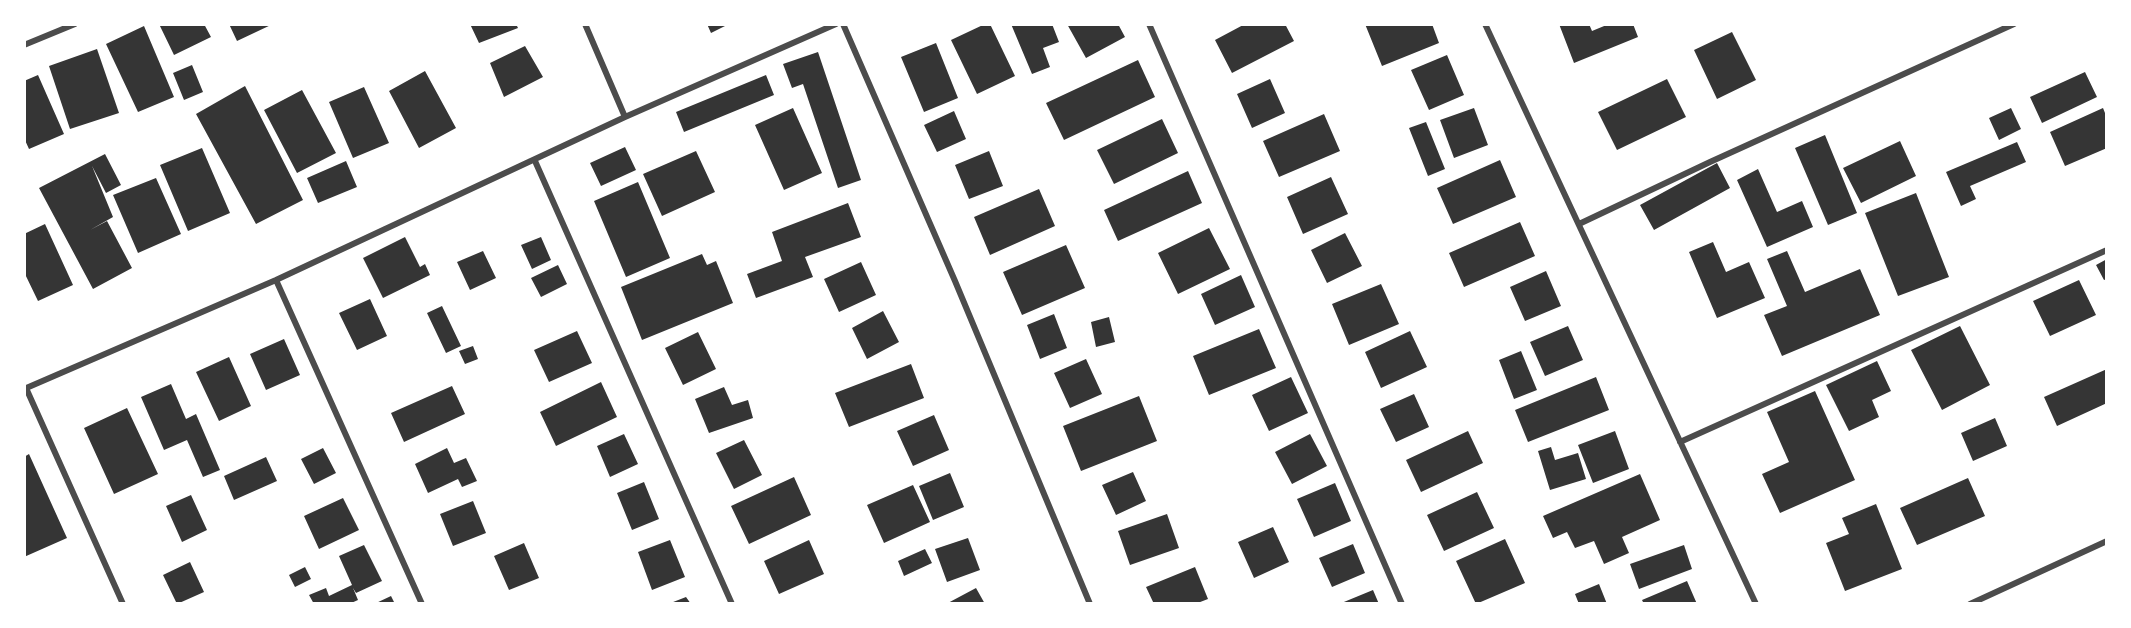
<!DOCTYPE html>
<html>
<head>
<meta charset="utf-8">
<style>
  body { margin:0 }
  #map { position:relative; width:2131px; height:628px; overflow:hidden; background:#fff; font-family:Commissioner,sans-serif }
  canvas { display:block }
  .frame { position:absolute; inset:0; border:26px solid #fff; pointer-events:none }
</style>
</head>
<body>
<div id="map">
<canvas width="2131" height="628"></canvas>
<div class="frame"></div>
</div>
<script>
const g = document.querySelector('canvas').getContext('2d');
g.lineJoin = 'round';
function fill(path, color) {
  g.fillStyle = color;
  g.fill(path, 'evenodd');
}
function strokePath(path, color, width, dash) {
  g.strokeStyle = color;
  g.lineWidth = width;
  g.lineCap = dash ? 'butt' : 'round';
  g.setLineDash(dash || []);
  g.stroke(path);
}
fill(new Path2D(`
  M159,24H204L211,37L174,55Z
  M229,24H273L237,41Z
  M470,24H516L518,28L479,43Z
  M707,24H729L711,33Z
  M985,24H990L1015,76L977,94L951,40Z
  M1011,24H1052L1059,42L1043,48L1050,67L1032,74Z
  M1067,24H1118L1125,37L1086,58Z
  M1245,24H1285L1294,41L1232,73L1215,40Z
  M1365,24H1432L1439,43L1382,66Z
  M1559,24H1589L1592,31L1609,24H1633L1638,37L1574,63Z
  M144,26L174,97L138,112L106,44Z
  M1732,32L1756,80L1717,99L1694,50Z
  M936,43L958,98L924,112L901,57Z
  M525,46L543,77L504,97L490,63Z
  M97,49L119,113L70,129L49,66Z
  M818,52L861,180L838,188L803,84L792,88L783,64Z
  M1447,55L1464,95L1429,110L1411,70Z
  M1138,60L1155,97L1064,140L1046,103Z
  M192,65L203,92L184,100L173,73Z
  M425,71L456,128L419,148L389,91Z
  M2085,72L2097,97L2042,123L2030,97Z
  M38,75L64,134L29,149L24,138V81Z
  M766,75L774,95L684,132L676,112Z
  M1270,79L1285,113L1252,128L1237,94Z
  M1667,79L1686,117L1617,150L1598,112Z
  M245,86L303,200L256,224L196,114Z
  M364,87L389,143L353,158L329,102Z
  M302,90L336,153L297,173L264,110Z
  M793,108L822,173L784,190L755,125Z
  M1474,108L1488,145L1454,158L1440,120Z
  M2011,108L2021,129L1999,140L1989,118Z
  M2103,108L2107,118V148L2065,166L2050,132Z
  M954,111L966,139L937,152L924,125Z
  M1324,114L1340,151L1279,177L1263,141Z
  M1162,119L1178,153L1114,184L1097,150Z
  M1426,122L1445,169L1428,176L1409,128Z
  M1825,135L1857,213L1828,225L1795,148Z
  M1900,141L1916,176L1861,203L1843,168Z
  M2017,142L2026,162L1970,186L1976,199L1961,206L1946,172Z
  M625,147L636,170L601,186L590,163Z
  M202,148L230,213L188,231L160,165Z
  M696,151L715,192L662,216L643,174Z
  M989,151L1003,186L969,199L955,165Z
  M105,154L121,185L106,193L92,166L113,217L90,230L107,221L132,268L93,289L39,188Z
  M1500,160L1516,197L1453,224L1437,188Z
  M346,161L357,187L318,203L307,178Z
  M1717,163L1730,188L1654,230L1640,205Z
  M1758,169L1777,212L1802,201L1813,227L1767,247L1737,180Z
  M1188,171L1202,203L1118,241L1104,210Z
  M1331,177L1348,214L1303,234L1287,197Z
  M156,178L181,234L138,253L113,195Z
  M638,182L670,258L626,277L594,201Z
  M1039,189L1055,226L990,255L974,217Z
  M1916,193L1949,277L1898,296L1865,213Z
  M848,203L861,237L805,257L813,277L756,298L747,274L782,261L772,232Z
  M1520,222L1535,256L1464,287L1449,253Z
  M45,224L73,285L38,301L24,272V234Z
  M1209,228L1230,269L1178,294L1158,253Z
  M1345,233L1362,266L1327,283L1311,250Z
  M405,237L420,267L425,264L430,275L383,298L363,258Z
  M541,237L551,260L532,269L521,245Z
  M1713,242L1726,272L1749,262L1765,298L1717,318L1689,252Z
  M1066,245L1085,288L1022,315L1003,272Z
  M483,251L496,278L470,290L457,262Z
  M1787,251L1805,292L1860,269L1880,315L1782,356L1764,315L1787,306L1767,259Z
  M702,254L707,265L716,261L733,303L642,340L621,287Z
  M2107,259V279L2104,280L2096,265Z
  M861,262L876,295L839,312L824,279Z
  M558,265L567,284L541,297L531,278Z
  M1546,271L1561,306L1525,321L1510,287Z
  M1241,275L1255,307L1215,325L1201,294Z
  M2079,280L2096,315L2050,336L2033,301Z
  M1381,284L1399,324L1349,345L1332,304Z
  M370,299L387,336L357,350L339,313Z
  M442,306L461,346L446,353L427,313Z
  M883,311L899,342L867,359L852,328Z
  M1054,314L1067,348L1040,359L1027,325Z
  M1109,317L1115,342L1096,347L1091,322Z
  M1568,326L1583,360L1545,376L1530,342Z
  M1960,326L1990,385L1942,410L1911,350Z
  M1259,329L1276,368L1209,395L1193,356Z
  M577,331L592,363L549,382L534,350Z
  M1410,331L1427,367L1381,388L1365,352Z
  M698,332L716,369L683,385L665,348Z
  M284,339L300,375L266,390L250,354Z
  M473,346L478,359L465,364L459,351Z
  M1521,351L1537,390L1514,399L1499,360Z
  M229,357L251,406L219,421L196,372Z
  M1086,359L1102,394L1070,408L1054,373Z
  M1877,361L1891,391L1872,400L1879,417L1849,431L1826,385Z
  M911,364L924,398L849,427L835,393Z
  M2107,369V403L2057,426L2044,397Z
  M1291,377L1308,413L1269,431L1252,395Z
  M1596,377L1609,410L1528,442L1515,410Z
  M601,382L617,417L556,446L540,412Z
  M171,384L186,419L196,414L220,470L203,477L187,440L164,450L141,397Z
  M452,386L465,414L404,442L391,413Z
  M724,387L732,405L748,400L753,418L709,433L695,399Z
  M1815,391L1855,480L1780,513L1762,474L1789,462L1767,412Z
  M1414,394L1429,427L1396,442L1380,409Z
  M1139,396L1157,441L1081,471L1063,426Z
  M127,408L158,474L114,494L84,428Z
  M934,415L949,450L913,466L897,431Z
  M1995,418L2007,446L1973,461L1961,433Z
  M1468,431L1483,463L1421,492L1406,460Z
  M1615,431L1629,469L1593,483L1578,445Z
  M624,434L638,464L610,477L597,446Z
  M1310,434L1327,466L1292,484L1275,452Z
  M744,440L762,475L734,489L716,453Z
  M1551,447L1555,460L1578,453L1586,479L1550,490L1538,451Z
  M323,448L336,473L314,484L301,459Z
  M447,448L454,463L466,458L477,481L462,487L458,479L428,493L415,464Z
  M29,454L67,538L24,557V457Z
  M266,457L277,481L234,500L224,476Z
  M1133,472L1146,501L1116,515L1102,485Z
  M950,473L964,507L933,520L919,486Z
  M1640,474L1660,520L1622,537L1629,553L1604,564L1594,541L1575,548L1567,532L1553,538L1543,516Z
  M794,477L811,515L749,544L731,506Z
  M1968,478L1985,516L1917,545L1900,508Z
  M644,482L659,519L632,530L617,493Z
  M1335,483L1351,521L1314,537L1297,499Z
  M913,485L930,522L884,543L867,505Z
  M1477,492L1494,528L1444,551L1427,515Z
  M191,495L207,530L182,542L166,506Z
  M343,498L359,530L319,549L304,516Z
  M473,501L486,533L453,546L440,514Z
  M1876,504L1902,569L1845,591L1826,543L1849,534L1842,518Z
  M1167,514L1179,548L1130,565L1118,531Z
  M1273,527L1289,562L1254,578L1238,542Z
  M968,538L980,570L947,582L935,549Z
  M1505,539L1525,583L1476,604L1456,561Z
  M670,540L685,577L652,590L638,552Z
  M809,540L824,574L779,594L764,561Z
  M524,543L539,578L509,590L494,556Z
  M1353,544L1365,573L1332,587L1319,558Z
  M364,545L382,581L356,593L353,588L358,600L349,604H314L309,595L326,588L329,596L352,585L339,556Z
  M1684,545L1692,569L1639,589L1630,564Z
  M925,549L932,563L904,576L898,561Z
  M190,562L204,592L177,604L163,575Z
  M305,567L311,579L295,587L289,575Z
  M1195,567L1208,599L1195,604H1154L1146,587Z
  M1687,581L1697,604H1644L1642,600Z
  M1599,584L1607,604H1579L1575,594Z
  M976,588L985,604H946Z
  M1373,590L1379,604H1339Z
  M391,596L395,604H374Z
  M686,597L691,604H668Z`), '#353535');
strokePath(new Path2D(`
  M585,24L625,117
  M843,24L955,281L1090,604
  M1149,24L1402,604
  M1485,24L1756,604
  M24,45L75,24
  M535,161L732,604
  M1579,224L1710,162L2014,24
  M276,280L422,604
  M26,388L123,604
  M24,389L276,280L625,117L836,24
  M1680,442L2107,250
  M1970,604L2107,541`), '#4c4c4c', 6);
</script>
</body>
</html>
